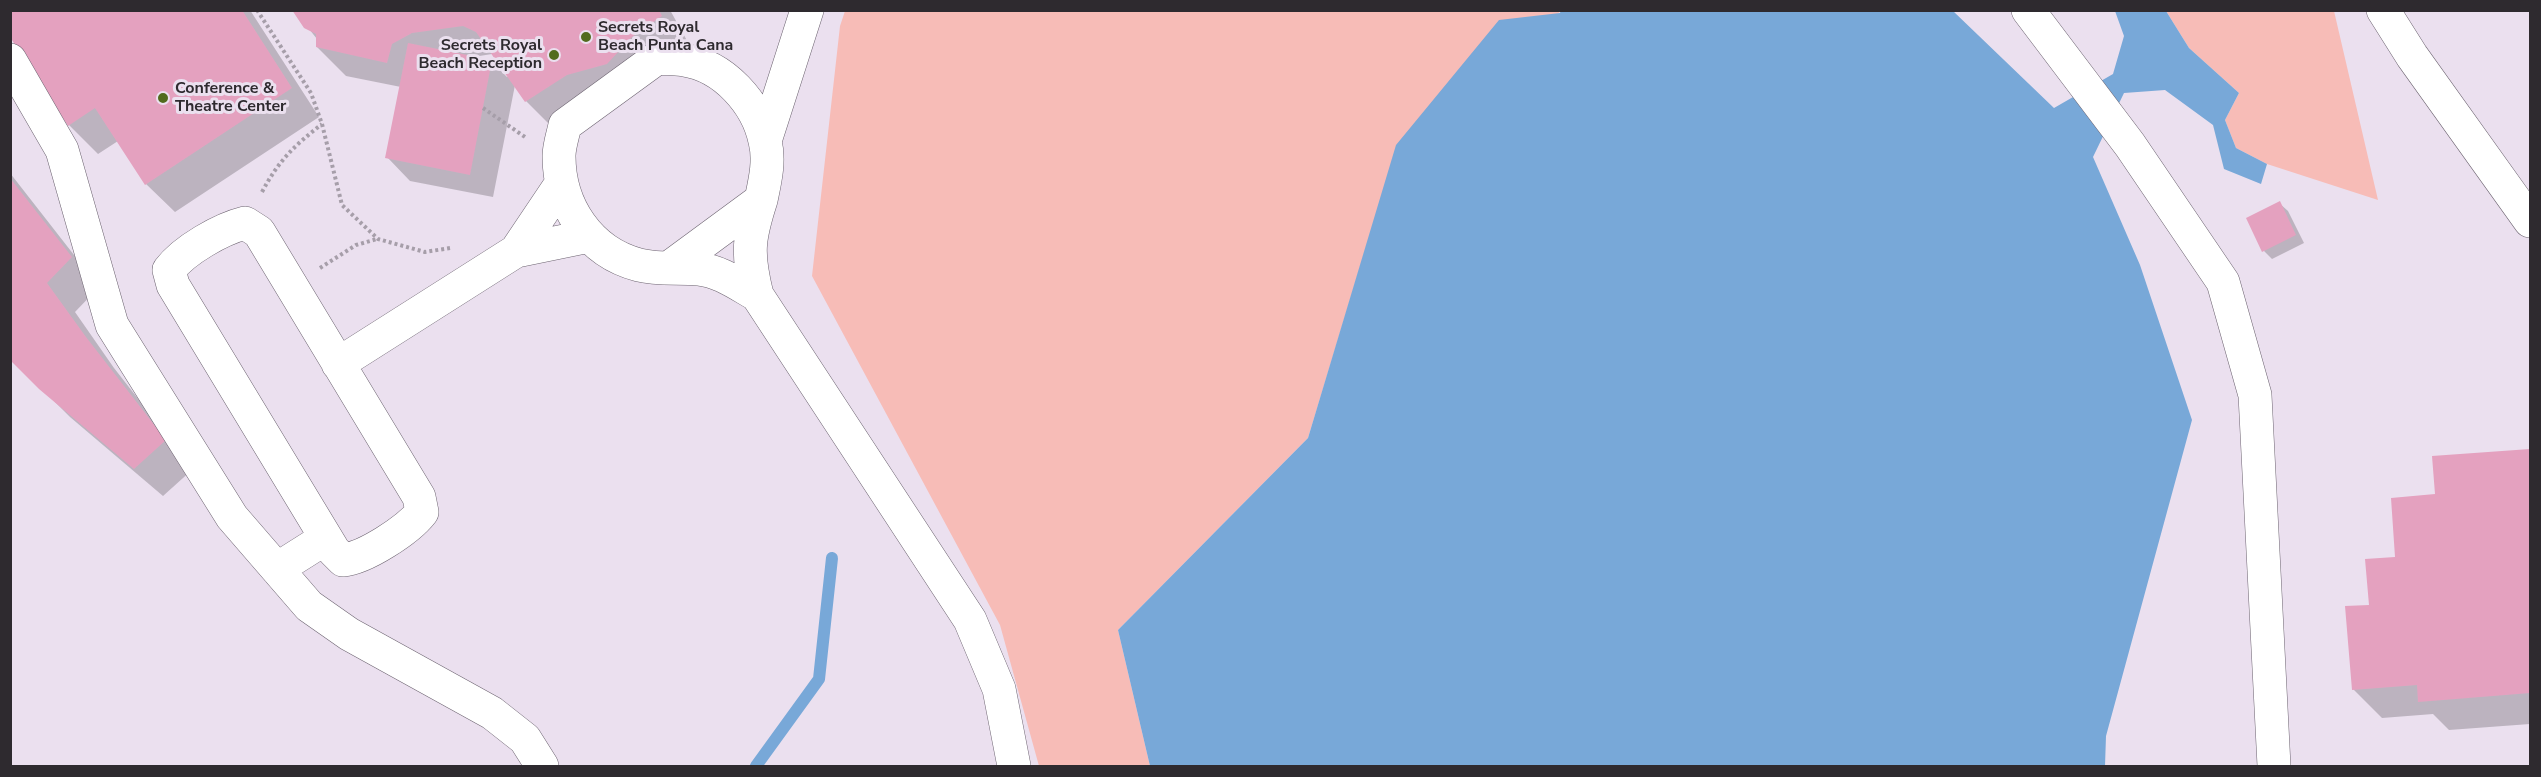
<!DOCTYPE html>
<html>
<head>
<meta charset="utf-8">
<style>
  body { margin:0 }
  #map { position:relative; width:2541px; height:777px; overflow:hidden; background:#ebe0ef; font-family:"Nunito Sans",sans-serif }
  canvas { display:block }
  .frame { position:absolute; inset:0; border:12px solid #2e2a2f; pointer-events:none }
</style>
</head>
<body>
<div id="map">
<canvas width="2541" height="777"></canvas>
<div class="frame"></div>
</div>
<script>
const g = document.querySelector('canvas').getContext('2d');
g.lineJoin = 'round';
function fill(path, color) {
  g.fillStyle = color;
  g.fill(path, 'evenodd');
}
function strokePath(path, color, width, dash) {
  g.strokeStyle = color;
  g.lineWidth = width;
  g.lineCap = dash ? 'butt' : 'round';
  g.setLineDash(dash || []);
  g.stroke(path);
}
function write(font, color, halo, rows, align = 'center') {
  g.font = font + ' "Nunito Sans",sans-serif';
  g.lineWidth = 6;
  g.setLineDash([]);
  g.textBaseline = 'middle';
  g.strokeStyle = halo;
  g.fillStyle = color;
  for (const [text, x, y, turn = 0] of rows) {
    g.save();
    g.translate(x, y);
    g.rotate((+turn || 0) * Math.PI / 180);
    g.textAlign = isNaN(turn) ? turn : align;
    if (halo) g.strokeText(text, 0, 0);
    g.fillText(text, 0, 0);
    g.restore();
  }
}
fill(new Path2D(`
  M845,11H1561L1397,145L1308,438L1118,630L1150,766H1039L1000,625L812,276L840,26Z
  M2166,11H2334L2378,200L2267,164L2236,148L2225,120L2239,93L2189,48Z`), '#f7bcb7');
fill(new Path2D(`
  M1561,10L1953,11L2054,108L2113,74L2124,36L2115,11H2166L2189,48L2239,93L2225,120L2236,148L2267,164L2261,184L2224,169L2213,125L2165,90L2124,93L2093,157L2140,265L2192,420L2106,736L2105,766H1150L1118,630L1308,438L1396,145L1499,20L1560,13Z`), '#78a8d8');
fill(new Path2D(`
  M10,10H250L319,117L175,212L146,184L118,141L98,154L69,125L10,35Z
  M294,10H670L690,46L555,130L526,101L515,85L493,197L410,181L387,157L401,87L346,76L317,47V39ZM492,54L509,76L507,77L491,61L473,57Z
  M10,173L99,287L75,312L114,368L193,469L163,496L70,417L10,357Z
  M2279,203L2288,211L2304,243L2272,259L2264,251Z
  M2530,451V724L2449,730L2433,714L2382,718L2353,689L2370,606L2397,559L2437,496L2433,458Z`), '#0003');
strokePath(new Path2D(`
  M756,766L819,679L832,558`), '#78a8d8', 12);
fill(new Path2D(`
  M10,10H242L292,88L145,185L95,108L68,126L10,37Z
  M292,10H659L662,16L632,37L607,64L567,75L525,102L476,32L463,26L412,33L392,44L387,63L316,47V34L304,28Z
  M408,43L492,60L470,175L385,158Z
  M10,178L72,257L47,283L86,337L166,440L134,469L39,389L10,360Z
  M2280,201L2296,235L2262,252L2246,218Z
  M2530,449V693L2418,702L2417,685L2352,690L2345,606L2369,605L2365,559L2395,557L2391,498L2435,494L2432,456Z`), '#e4a1bf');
const minor = new Path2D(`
  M2028,10L2130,145L2223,282L2255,395L2274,766
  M2383,10L2412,56L2530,221
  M10,60L62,150L112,325L232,517L309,606L349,634L492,713L525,739L542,766
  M765,141L807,10
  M761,200C748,240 747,254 757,295L970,620L999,689L1014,766
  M245,223L259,232L419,497L422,512C408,530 365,558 343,560L334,551L173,285L169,270C184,250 221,229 245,223Z
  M516,251L561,184
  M670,267L761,200C765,181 770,161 765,141C757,103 724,66 684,60C675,58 666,59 657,58L565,125C563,135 559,146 559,156C559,206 589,252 639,265C658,270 680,267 699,269C720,271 739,285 757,295
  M338,364L516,251L589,236
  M277,569L326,538`);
strokePath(minor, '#6c6370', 34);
strokePath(new Path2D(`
  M257,10L311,93L322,124L342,205L378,239L425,252L450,248
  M483,108L525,137
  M262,192C279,160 294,146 322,124
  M320,268L356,245L377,239`), '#a69ea9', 4, [3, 3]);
strokePath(minor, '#fff', 33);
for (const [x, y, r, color] of [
  [586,37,6,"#516b1d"],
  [554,55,6,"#516b1d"],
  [163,98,6,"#516b1d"]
]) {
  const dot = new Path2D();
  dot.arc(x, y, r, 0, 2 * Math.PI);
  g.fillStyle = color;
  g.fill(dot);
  strokePath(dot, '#ebe0ef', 2);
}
write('bold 16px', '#2e2a2f', '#ebe0ef', [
  ["Secrets Royal",598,28],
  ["Beach Punta Cana",598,46],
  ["Secrets Royal",542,46,"right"],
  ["Beach Reception",542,64,"right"],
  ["Conference &",175,89],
  ["Theatre Center",175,107]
], 'left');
</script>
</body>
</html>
